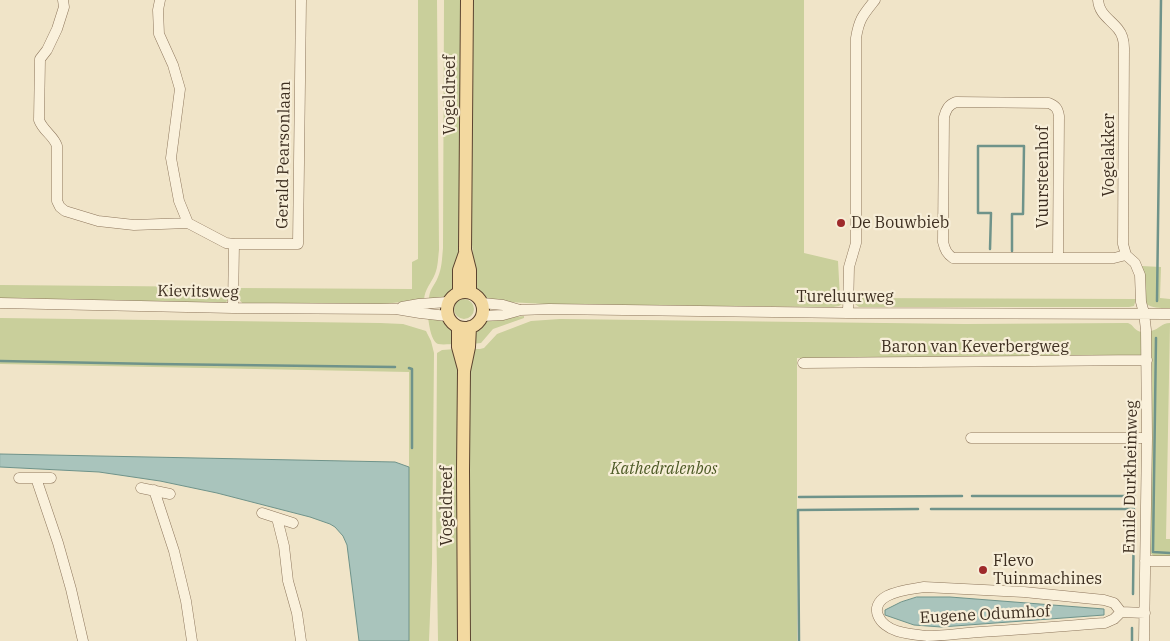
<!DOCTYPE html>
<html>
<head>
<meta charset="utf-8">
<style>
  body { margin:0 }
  canvas { display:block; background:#f0e4c8 }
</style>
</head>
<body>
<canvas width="1170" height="641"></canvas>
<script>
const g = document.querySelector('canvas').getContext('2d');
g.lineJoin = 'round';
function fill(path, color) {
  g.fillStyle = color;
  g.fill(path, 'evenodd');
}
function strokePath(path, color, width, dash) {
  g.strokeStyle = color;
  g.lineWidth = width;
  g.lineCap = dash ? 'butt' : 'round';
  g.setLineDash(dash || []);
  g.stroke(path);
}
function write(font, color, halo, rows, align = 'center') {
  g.font = font + ' "IBM Plex Serif",serif';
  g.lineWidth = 4.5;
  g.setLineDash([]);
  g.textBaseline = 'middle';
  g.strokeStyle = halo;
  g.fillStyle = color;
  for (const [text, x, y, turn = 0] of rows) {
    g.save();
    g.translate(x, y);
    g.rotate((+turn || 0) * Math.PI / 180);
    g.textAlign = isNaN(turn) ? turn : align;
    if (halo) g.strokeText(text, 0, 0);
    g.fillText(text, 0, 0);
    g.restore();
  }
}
fill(new Path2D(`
  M418,0H437L439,250C438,258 438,267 435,274C431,284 425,288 424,300L381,304H243L238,298L237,288L412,289V262L418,259Z
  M444,0H462L459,241L457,265L454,288L443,298L429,300C429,289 434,287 438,277C442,268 442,258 443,248Z
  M472,0H804V253L838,261L840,298H845L844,303L839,306L833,307L562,305L491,301L485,299L475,288L473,257L470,219Z
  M1141,266L1161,267L1160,298L1170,299V308C1162,308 1150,309 1145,302Z
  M0,285L230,287V298L224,304L0,300Z
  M853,298L1136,299L1134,306L1129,307H859L855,304Z
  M454 309a10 10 0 1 1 20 0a10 10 0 1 1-20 0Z
  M524,316V318L493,329L481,343L472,344L474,332L487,320Z
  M428,317C448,320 451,325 455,344C451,344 443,345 438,344C431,341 429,324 428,317Z
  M0,318L380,323L403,324L426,331L431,341L434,353L432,563L429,641H409V372L0,364Z
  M560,319L965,324L1128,323C1134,325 1134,331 1142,332V354L1141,356L974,358H797V641H469V385L472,349H480L484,348L497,334L531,321Z
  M1170,323L1166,539H1170V558H1156L1149,552L1151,331C1160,329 1161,323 1170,323Z
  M456,349L458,382L459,641H438L436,505L437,353L442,350Z`), '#c9cf9b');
const water = new Path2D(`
  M0,454L395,462L409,467V641H359L347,545L343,536L335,527L330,524L310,517L217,493L160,481L99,472L0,467Z
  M917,597H950L1104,609V615L941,627L914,625L885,615V610L901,602Z`);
fill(water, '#a9c4bc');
strokePath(water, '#6f938a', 1);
strokePath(new Path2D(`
  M990,249L991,213H978V146H1024L1023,214H1012V251
  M1157,301L1161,0
  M1156,338L1153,552L1170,553
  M0,361L156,364L395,367
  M409,368L412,369V448
  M972,496H1134L1135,446
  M799,497L962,496
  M931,509H1134L1133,594
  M799,641L798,510L918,509
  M1132,641V628`), '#6f938a', 2.5);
const minor = new Path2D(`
  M63,0L64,7L57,29L47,50L40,59L39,120C43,131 54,136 57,146V201L60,207L65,211L98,221L134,225L188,223
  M160,0L158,10L159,34L173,65L180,89L171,158L179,201L188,223L226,243L234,244
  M1098,0C1099,14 1110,19 1118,29C1123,35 1124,41 1124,48L1123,244L1126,255L1135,263L1140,275L1141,302L1144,313L1146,330L1147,438L1144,641
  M956,102L1049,103C1056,106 1058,109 1059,116L1058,258H953C947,254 945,250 943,242L944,117C946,110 948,105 956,102Z
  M1058,258H1114L1126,255
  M0,303L233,308L396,309L420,313L447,316
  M482,303L503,305L520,310
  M402,307L419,304L448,302
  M233,308L234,244H298L301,0
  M848,313L849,267L856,243V38C859,19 863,15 875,0
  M482,316L503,315L521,310L549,309L848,313L1170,314
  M803,363L1147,360
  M971,438H1147
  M19,478H51
  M36,478L58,543L71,589L83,641
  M141,488L170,494
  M154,490L174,551L186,601L192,641
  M262,513L293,523
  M277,518L284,546L288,581L297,613L301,641
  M1145,561H1170
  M924,587L1024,592L1104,600L1114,603L1121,612L1114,619L1105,623C1063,626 1022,630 980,632C962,633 944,636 927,636C917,635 906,634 897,631C880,626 867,607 887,596C898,590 912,589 924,587Z
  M1121,612L1145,613`);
const major = new Path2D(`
  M467,0L465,250L470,270V292
  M447 310a18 18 0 1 1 36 0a18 18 0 1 1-36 0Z
  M459,292V270L465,253
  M458,327V347L464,369
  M464,641L463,470L464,371L469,347L470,327`);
strokePath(minor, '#8d765c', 11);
strokePath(major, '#5b4430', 14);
strokePath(minor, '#faf1dc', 10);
strokePath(major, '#f3d9a0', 12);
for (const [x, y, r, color] of [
  [841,223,5,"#9e2a2b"],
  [983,570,5,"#9e2a2b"]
]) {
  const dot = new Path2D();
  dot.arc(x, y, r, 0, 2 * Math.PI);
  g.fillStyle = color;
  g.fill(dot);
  strokePath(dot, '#f7eed8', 2);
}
write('16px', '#3d2e20', '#f7eed8', [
  ["Vogeldreef",450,95,-90],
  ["Gerald Pearsonlaan",284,155,-89],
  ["Vogelakker",1109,155,-90],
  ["Vuursteenhof",1043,177,-90],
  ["Kievitsweg",198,292,1],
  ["Tureluurweg",845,297],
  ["Baron van Keverbergweg",975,347],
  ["Emile Durkheimweg",1131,477,-89],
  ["Vogeldreef",447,506,-90],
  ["Eugene Odumhof",985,615,-3]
]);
write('16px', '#3d2e20', '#f7eed8', [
  ["De Bouwbieb",851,223],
  ["Flevo",993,561],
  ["Tuinmachines",993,579]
], 'left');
write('italic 16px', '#4d5a26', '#f7eed8', [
  ["Kathedralenbos",664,469]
]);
</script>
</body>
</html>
